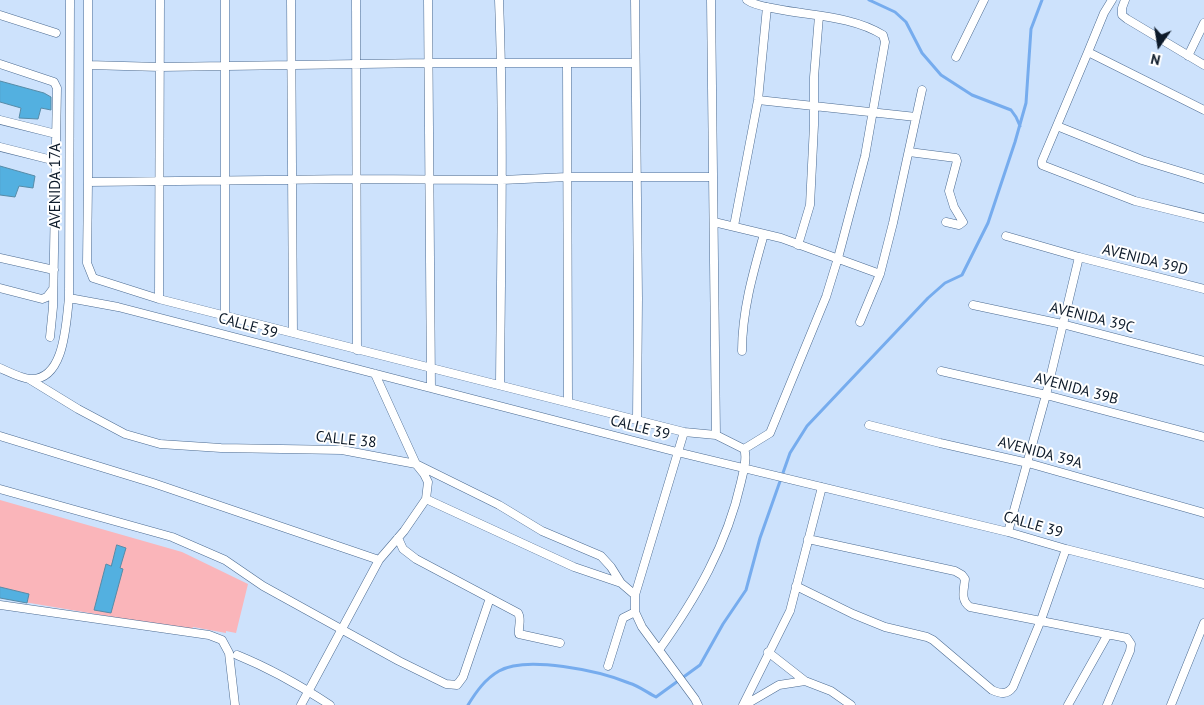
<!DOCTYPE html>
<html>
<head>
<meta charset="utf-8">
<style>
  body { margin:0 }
  #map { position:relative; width:1204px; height:705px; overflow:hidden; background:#cde2fc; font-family:"PT Sans",sans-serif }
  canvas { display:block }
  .north { position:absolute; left:1134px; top:20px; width:50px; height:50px; -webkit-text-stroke:4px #fff; paint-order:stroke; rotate:193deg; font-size:14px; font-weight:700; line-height:20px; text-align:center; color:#0d1a29 }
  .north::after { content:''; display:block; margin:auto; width:18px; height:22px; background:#0d1a29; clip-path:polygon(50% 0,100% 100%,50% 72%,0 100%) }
</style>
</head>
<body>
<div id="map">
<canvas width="1204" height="705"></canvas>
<div class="north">N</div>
</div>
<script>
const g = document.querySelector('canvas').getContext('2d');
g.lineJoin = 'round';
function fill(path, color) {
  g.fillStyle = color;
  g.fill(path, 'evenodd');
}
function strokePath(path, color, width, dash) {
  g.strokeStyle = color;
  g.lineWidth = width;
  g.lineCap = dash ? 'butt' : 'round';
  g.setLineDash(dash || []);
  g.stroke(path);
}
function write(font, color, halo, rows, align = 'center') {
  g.font = font + ' "PT Sans",sans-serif';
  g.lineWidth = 4;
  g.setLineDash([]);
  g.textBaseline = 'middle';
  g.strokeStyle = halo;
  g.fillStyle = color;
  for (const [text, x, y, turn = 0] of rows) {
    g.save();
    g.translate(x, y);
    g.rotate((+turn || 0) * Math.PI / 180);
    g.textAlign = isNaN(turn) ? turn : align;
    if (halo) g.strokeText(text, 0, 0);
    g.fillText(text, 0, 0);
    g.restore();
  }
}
fill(new Path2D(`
  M0,500L182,552L248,584L236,633L226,631V633L193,627L192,631L169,628L168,624L167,628L144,625V621L143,624L119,621V618L0,598Z`), '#fab5ba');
strokePath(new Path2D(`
  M869,0L895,12L906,22L922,53L941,75L972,95L1011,110L1016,117L1020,126
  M468,705C476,692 485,679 499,671C526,655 600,671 629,683C639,686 648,693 656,697L700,665L723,624L746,590L760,538L790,453L807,426L928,298L945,283L962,275L988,223L1015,142L1026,103L1031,29L1042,0`), '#76acee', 3);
const building = new Path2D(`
  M0,81L44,93L51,97V110L41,108L38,119L19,118L21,108L0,102Z
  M0,166L35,176L33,188L19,186L15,197L0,195Z
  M117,545L126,548L120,568L123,569L111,613L94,610L106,564L111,566Z
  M0,587L29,594L27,603L0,598Z`);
fill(building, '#53b0e0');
strokePath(building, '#578ba7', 1);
const street = new Path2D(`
  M88,0V182L87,263L93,278L159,299L684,432L635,595V612L642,627L695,699L698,705
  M225,0V315
  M291,0L293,332
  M356,0L357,350
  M428,0L431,388
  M499,0C504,128 501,257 500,385
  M635,0L638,298L637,420
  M711,0L716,435
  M1112,0L1104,13L1088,52L1204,110
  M1125,0L1122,8V15L1127,19L1204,65
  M0,15L56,33
  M1088,52L1042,161V165L1135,201L1204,218
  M1188,56L1204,23
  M956,57L984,0
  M567,63L568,402
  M0,64L54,82L57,88L53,307L50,337
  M88,65L160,67L428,63H635
  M758,100L916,117
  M0,120L56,134
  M1057,126L1142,160L1204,179
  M0,147L56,161
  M909,152L956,158L957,161L949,191L954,207L963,222L959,225L946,222
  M88,182L357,179L502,180L567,177H712
  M714,222L781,238L880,274
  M734,226L758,100L767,7
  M1006,236L1079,257L1204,289
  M798,245L810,205L814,125V77L819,16
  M0,258L54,270
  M0,288L42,299L47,297L53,289
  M69,298L118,307L677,452L1008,532L1066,549L1204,584
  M159,299L160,0
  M973,305L1062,324L1204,361
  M860,322L880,274L893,223L922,90
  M742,351C742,311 753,273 764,234
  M0,368C9,372 20,378 30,379C65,381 66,322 69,298L70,0
  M941,371L1046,395L1204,437
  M29,379L78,409L125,434L160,444L221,448L342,450L416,464L499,505L542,531L601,556L611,567L621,583L635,595
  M869,425L940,443L1028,463L1204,513
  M0,436L153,483L379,560
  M744,449L770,433L826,297L838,258L865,156L885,42L883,35C852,16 812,16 777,9C768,7 755,6 747,0
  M0,489L172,537L225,560L263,586L399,661L446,684L457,685L463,677L490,598
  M426,499L574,567L621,583
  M1008,532L1046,395L1079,257
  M398,538L403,549L416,559L518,613C522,619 518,627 519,634L560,643
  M808,539L955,571L962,575L965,579C964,590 960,600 970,607L1127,638L1131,644L1130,651L1107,705
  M796,586L853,614L885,627L927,637L933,640L992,690C1001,694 1007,695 1013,687L1041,620L1066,549
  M0,605L209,635L222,640L229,653L235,705
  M659,650C696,598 727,545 741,482C743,472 748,458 744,449L716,435L684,432
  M768,652L805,681L831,691L851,705
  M237,655C269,668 301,686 330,705
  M608,666L623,618L635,612
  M301,705L379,560L404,531L426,499L428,482L424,474L416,464L375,374
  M743,705L790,611L822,487
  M745,705L779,685L805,681
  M1068,705L1108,634
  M1171,705L1204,623`);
strokePath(street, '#4c6b91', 9);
strokePath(street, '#fff', 8);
write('15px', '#0d1a29', '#fff', [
  ["AVENIDA 17A",56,186,-90],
  ["AVENIDA 39D",1145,260,14],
  ["AVENIDA 39C",1092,318,14],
  ["CALLE 39",248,326,15],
  ["AVENIDA 39B",1076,389,15],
  ["CALLE 39",640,428,14],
  ["CALLE 38",346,440,6],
  ["AVENIDA 39A",1040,453,15],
  ["CALLE 39",1033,525,16]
]);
</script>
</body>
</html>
